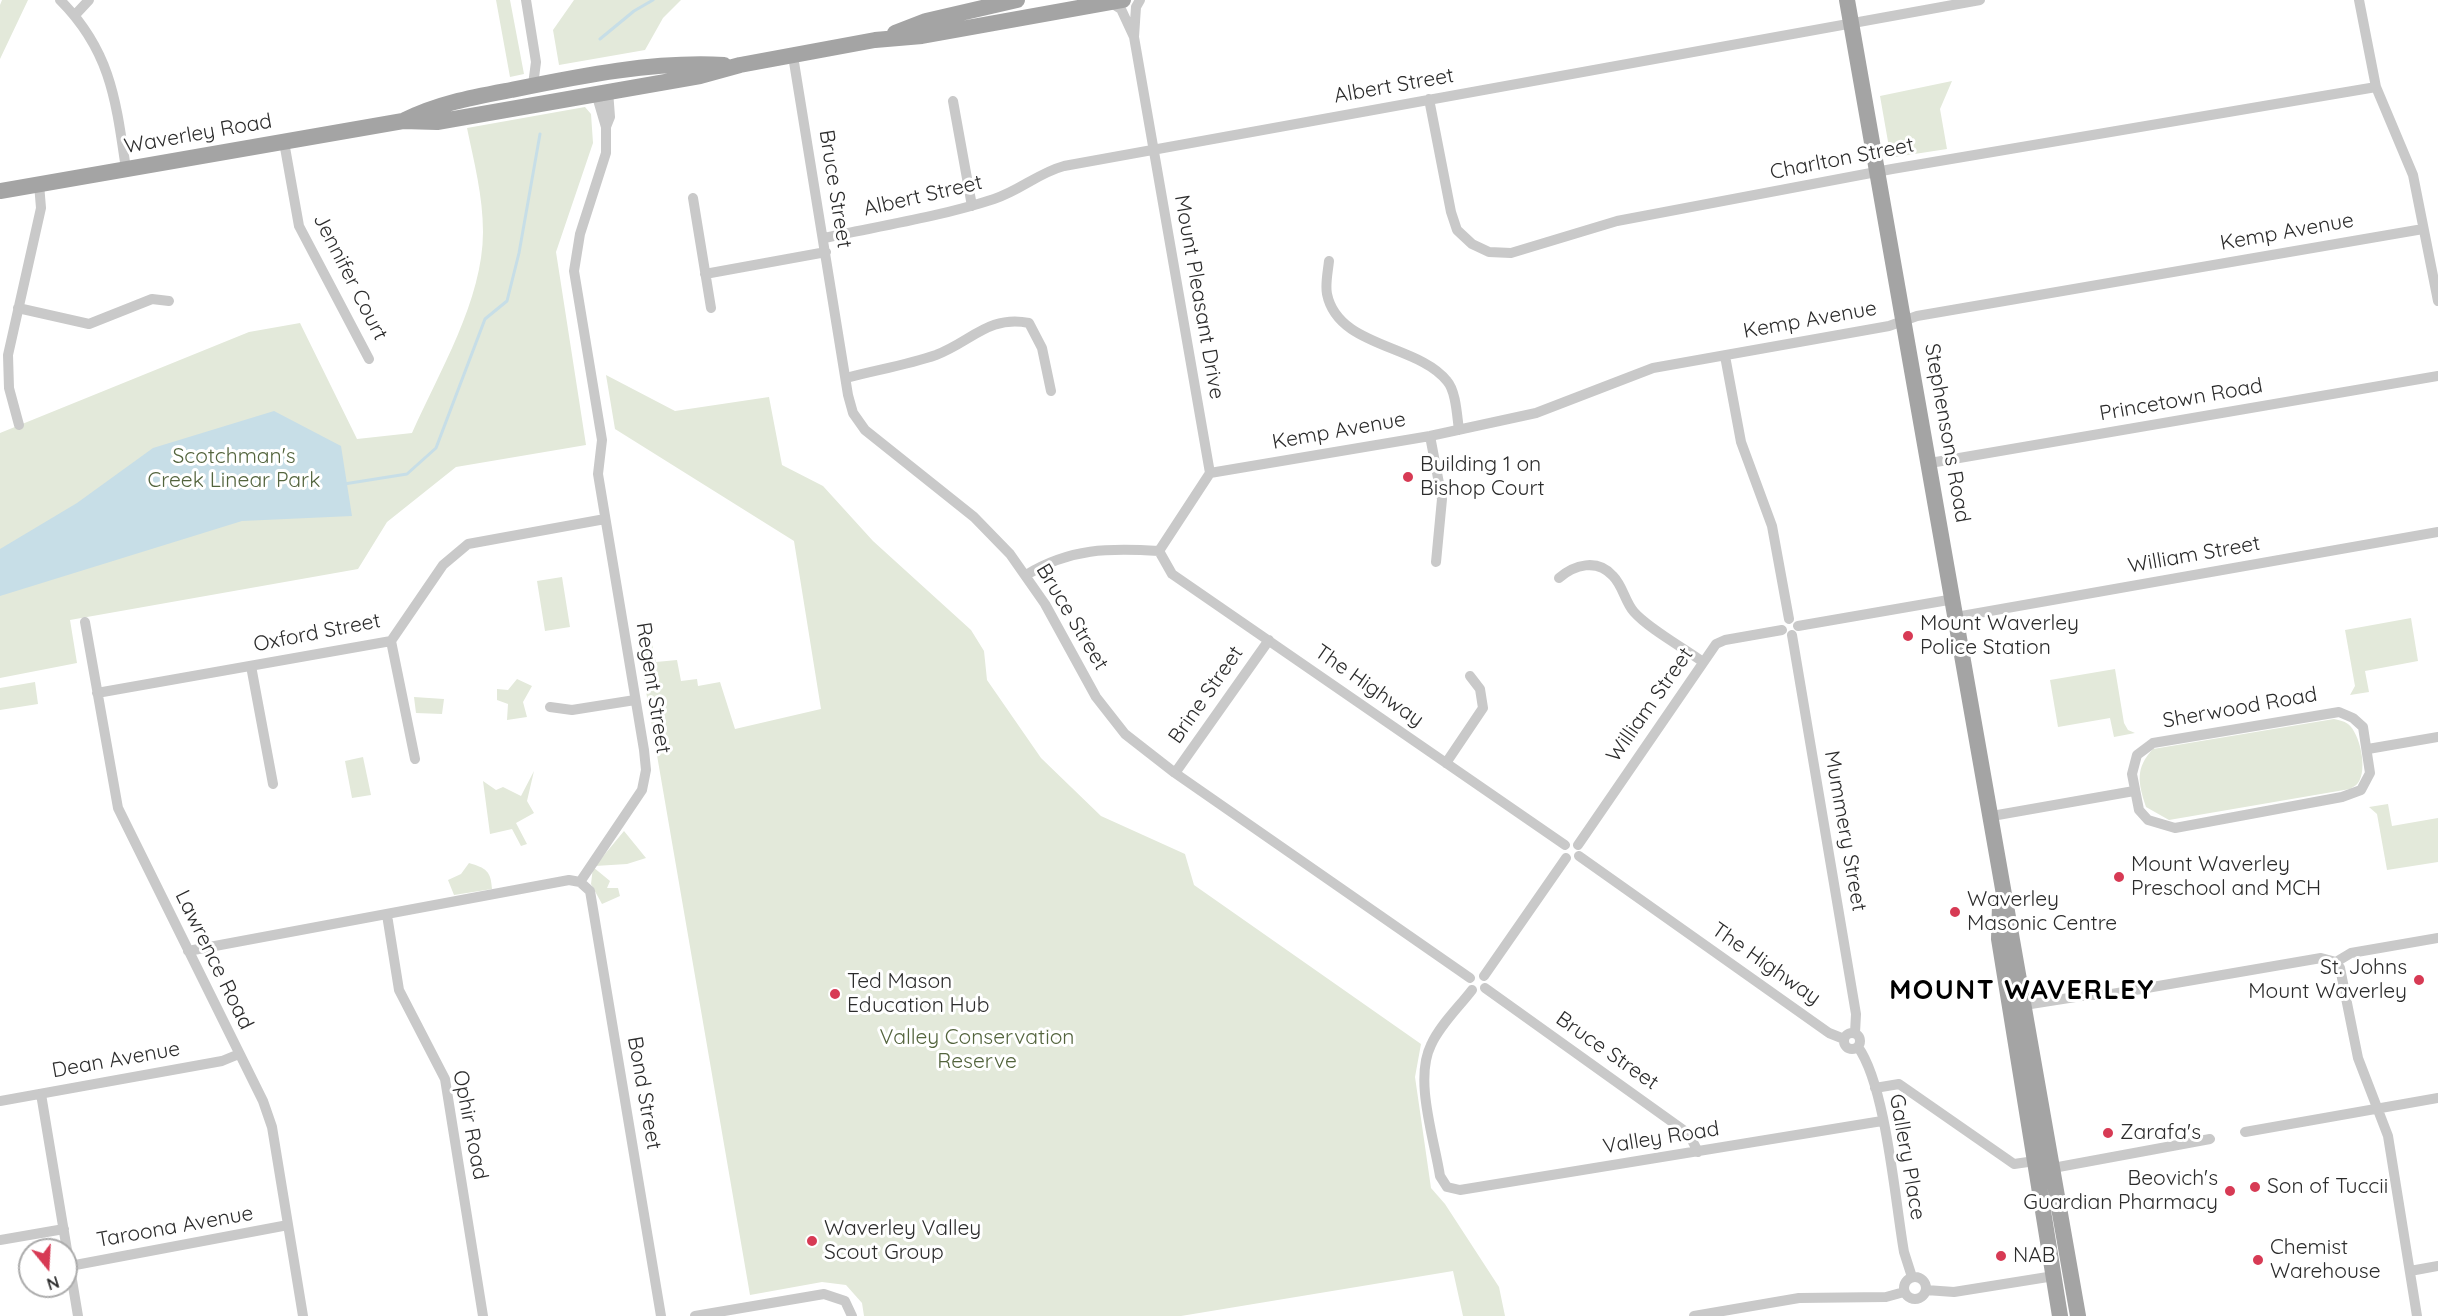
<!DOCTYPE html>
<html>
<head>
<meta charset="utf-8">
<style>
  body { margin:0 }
  #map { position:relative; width:2438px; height:1316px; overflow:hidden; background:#fff; font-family:Quicksand,sans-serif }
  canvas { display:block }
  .north { position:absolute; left:18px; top:1238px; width:60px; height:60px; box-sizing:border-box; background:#fff; border:2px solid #ababab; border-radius:50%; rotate:162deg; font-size:16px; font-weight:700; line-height:24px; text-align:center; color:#2c2c2c }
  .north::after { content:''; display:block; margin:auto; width:21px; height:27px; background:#d73a54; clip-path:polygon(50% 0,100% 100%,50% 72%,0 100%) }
</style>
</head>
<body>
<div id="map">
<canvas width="2438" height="1316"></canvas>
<div class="north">N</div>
</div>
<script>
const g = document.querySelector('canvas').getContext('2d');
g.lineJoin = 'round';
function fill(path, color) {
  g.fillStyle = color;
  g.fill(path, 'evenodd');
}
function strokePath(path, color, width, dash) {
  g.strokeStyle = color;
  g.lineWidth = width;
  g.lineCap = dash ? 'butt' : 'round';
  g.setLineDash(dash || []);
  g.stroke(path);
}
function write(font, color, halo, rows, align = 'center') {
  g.font = font + ' Quicksand,sans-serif';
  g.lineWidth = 6;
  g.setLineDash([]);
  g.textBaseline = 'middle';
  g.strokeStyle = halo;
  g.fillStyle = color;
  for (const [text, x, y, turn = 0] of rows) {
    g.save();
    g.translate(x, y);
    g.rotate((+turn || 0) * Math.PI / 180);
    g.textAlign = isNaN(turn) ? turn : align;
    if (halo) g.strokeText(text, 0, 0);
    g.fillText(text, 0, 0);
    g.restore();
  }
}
fill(new Path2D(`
  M2,0H28L0,59V5Z
  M496,0H510L524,74L510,77Z
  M574,0H681L663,18L645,50L559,65L553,30Z
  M1952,81L1940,109L1947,149L1895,157L1890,153L1880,96Z
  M585,107L591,114L593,143L556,252L586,445L456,467L387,522L358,569L70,620L77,663L0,678V433L249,332L300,323L357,439L412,433C439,372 483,300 483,232C483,196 474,162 467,128Z
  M606,375L675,411L769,397L782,465L823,486L873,541L971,630L984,651L987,680L1041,758L1101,816L1185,854L1194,885L1421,1044L1415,1077L1431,1188L1445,1204L1499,1287L1505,1316H1463L1453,1271L1181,1316H864L862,1303L846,1285L822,1282L750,1295L638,645L652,644L656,662L677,660L681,681L697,679L698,686L720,682L735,729L821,709L794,541L615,429Z
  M562,577L570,627L545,631L537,581Z
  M2411,618L2418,661L2365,671L2369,692L2350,695L2355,686L2345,630Z
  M2115,669L2124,723L2128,730L2135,733L2114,737L2110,718L2058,727L2050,680Z
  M517,679L532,686L523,702L527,717L507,720L508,704L497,700V689L508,690Z
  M35,682L38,704L0,710V688Z
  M414,697L444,699L442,714L416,713Z
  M2334,719C2338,720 2344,721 2348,724C2360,733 2368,770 2358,783C2356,786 2352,787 2350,789L2169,820L2146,807C2138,783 2135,768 2153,749Z
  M363,757L371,795L352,798L345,761Z
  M534,771L527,801L534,813L516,823L527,844L521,846L512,829L490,834L483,781L496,790L503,787L521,796Z
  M2388,804L2392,826L2438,818V862L2387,870L2377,814L2369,807Z
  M624,831L646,858L627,864L595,866Z
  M469,863C486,868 491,871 492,889L454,895L448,880L461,874Z
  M593,867L610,881L607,888H618L620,896L602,904L591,884Z`), '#e3e9da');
fill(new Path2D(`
  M274,411L341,446L352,516L242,521L0,596V549L77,503L153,448Z`), '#c7dee7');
strokePath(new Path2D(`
  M600,39L634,11L653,0
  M344,484L407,474L436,448L485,319L507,301L519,253L540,134`), '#c7dee7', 3);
strokePath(new Path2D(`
  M60,0C111,51 116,101 126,169
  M526,0L536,62L533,85
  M1140,0L1136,7L1134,37L1210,473L1159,551
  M2359,0L2376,87L2413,175L2438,301
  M1110,2L1121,9L1134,37
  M75,15L89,0
  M793,56L848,395L853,413L865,430L974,517L1010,554L1045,604L1096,697L1125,734L1175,773L1470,978
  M596,93L606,127
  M1429,99L1451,212L1457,230L1472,244L1489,252L1511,253L1617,221L1892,169L2376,87
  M953,101L972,206
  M284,142L299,226L369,359
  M693,198L711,308
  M824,238C880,226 939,217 994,199C1021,190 1038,173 1064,166L1980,0
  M1329,261C1328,271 1325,284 1327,294C1338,348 1418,344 1447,381C1456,391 1457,416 1459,430
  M705,274L826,252
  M18,308L89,324L152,299L169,301
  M1725,356L1741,442L1772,526L1789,619
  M846,378C876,370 907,365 936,355C971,342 988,315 1029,323L1042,348L1051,391
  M19,425L9,388L8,355L41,208L39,184
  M1430,436L1442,499L1436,562
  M1930,463L2438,376
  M1210,473L1430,436L1536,413L1653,368L1889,326L1917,316L2423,229
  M1159,551L1172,574L1565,845
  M1026,575C1070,548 1109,548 1159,551
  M1559,578C1574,565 1597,558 1613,576C1623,586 1625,602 1634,612C1649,629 1684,648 1703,662
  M1956,617L2438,532
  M85,622L118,808L263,1101L272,1127L303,1316
  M1798,626L1954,599
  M1792,635L1856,1014L1855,1033
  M391,641L415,759
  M251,666L273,784
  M97,693L391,641L443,565L468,544L605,519
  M550,707L572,710L635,700
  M2339,712L2353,718L2363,727L2370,773L2361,790L2342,797L2175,828L2148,820L2139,810L2132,774L2137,755L2153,743Z
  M2368,749L2438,737
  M1446,763L1483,708L1480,689L1470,676
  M1175,773L1269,640
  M1992,816L2134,791
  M1578,845L1716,644L1725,640L1782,630
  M1579,856L1829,1033L1844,1039
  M580,882L590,891L661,1316
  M387,915L399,990L445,1079L483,1316
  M188,951L569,880L580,882L642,790L646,770L644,750L598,474L602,440L574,271L580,234L606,153V127L610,117L608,91
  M2336,962L2340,968L2358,1058L2388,1136L2417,1316
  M1484,976L1566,858
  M1485,988L1689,1134L1698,1152
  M1472,990C1459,1007 1440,1025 1431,1045C1414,1079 1434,1138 1440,1176L1447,1187L1460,1190L1882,1121
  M2018,1006L2088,995H2106L2321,958L2336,962L2351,953L2438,938
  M1844 1041a8 8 0 1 1 16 0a8 8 0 1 1-16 0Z
  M1858,1047C1886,1086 1895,1201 1904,1252L1912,1277
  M1875,1088L1899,1084L2014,1164L2035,1161
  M41,1094L78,1316
  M0,1101L222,1061L239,1054
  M2245,1132L2438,1098
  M2053,1168L2210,1139
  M0,1240L64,1229
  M70,1266L288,1225
  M2410,1271L2438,1266
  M1904 1288a11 11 0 1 1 22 0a11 11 0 1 1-22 0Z
  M1926,1290L1954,1292L2054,1276
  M695,1316L824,1294L845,1301L852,1316
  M1694,1316L1799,1298L1886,1297L1904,1292`), '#c9c9c9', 10);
strokePath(new Path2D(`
  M1847,0L2078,1316
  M895,33L926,21L1017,0
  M405,120C439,103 474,97 511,90C580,76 653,61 724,65
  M0,191L403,121L437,122L700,76L740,65L875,40L922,36L1123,0
  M2000,904L1999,939L2060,1316`), '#a4a4a4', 16);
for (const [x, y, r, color] of [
  [1408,477,6,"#d73a54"],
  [1908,636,6,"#d73a54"],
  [2119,877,6,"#d73a54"],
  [1955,912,6,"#d73a54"],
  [2419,980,6,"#d73a54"],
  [835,994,6,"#d73a54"],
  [2108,1133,6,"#d73a54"],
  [2255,1187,6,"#d73a54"],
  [2230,1191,6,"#d73a54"],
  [812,1241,6,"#d73a54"],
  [2001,1256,6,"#d73a54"],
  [2258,1260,6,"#d73a54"]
]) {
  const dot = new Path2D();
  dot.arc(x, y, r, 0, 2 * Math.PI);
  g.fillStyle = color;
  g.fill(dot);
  strokePath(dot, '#fff', 2);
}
write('21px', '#2c2c2c', '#fff', [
  ["Albert Street",1394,86,-10],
  ["Waverley Road",198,134,-10],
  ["Charlton Street",1842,159,-11],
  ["Bruce Street",835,189,81],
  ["Albert Street",923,196,-13],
  ["Kemp Avenue",2287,232,-10],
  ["Jennifer Court",350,277,63],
  ["Mount Pleasant Drive",1199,297,80],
  ["Kemp Avenue",1810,320,-10],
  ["Princetown Road",2181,400,-10],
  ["Kemp Avenue",1339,431,-10],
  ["Stephensons Road",1947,433,80],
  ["William Street",2194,555,-10],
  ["Bruce Street",1072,617,59],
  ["Oxford Street",317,633,-11],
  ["The Highway",1369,686,35],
  ["Regent Street",653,688,81],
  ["Brine Street",1206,695,-55],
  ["William Street",1650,705,-55],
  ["Sherwood Road",2240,708,-10],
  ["Mummery Street",1845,831,80],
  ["Lawrence Road",214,960,64],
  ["The Highway",1766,964,35],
  ["Bruce Street",1607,1051,35],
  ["Dean Avenue",116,1060,-10],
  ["Bond Street",644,1093,80],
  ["Ophir Road",470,1125,79],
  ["Valley Road",1661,1138,-9],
  ["Gallery Place",1907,1157,80],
  ["Taroona Avenue",175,1227,-10]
]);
write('21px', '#53643d', '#fff', [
  ["Scotchman's",234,457],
  ["Creek Linear Park",234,481],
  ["Valley Conservation",977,1038],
  ["Reserve",977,1062]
]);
write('21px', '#2c2c2c', '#fff', [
  ["Building 1 on",1420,465],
  ["Bishop Court",1420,489],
  ["Mount Waverley",1920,624],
  ["Police Station",1920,648],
  ["Mount Waverley",2131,865],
  ["Preschool and MCH",2131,889],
  ["Waverley",1967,900],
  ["Masonic Centre",1967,924],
  ["St. Johns",2407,968,"right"],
  ["Mount Waverley",2407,992,"right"],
  ["Ted Mason",847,982],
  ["Education Hub",847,1006],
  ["Zarafa's",2120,1133],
  ["Beovich's",2218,1179,"right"],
  ["Guardian Pharmacy",2218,1203,"right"],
  ["Son of Tuccii",2267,1187],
  ["Waverley Valley",824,1229],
  ["Scout Group",824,1253],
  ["Chemist",2270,1248],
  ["Warehouse",2270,1272],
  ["NAB",2013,1256]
], 'left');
g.letterSpacing = '1.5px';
write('bold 27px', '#000', '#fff', [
  ["MOUNT WAVERLEY",2022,991]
]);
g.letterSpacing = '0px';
</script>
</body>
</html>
